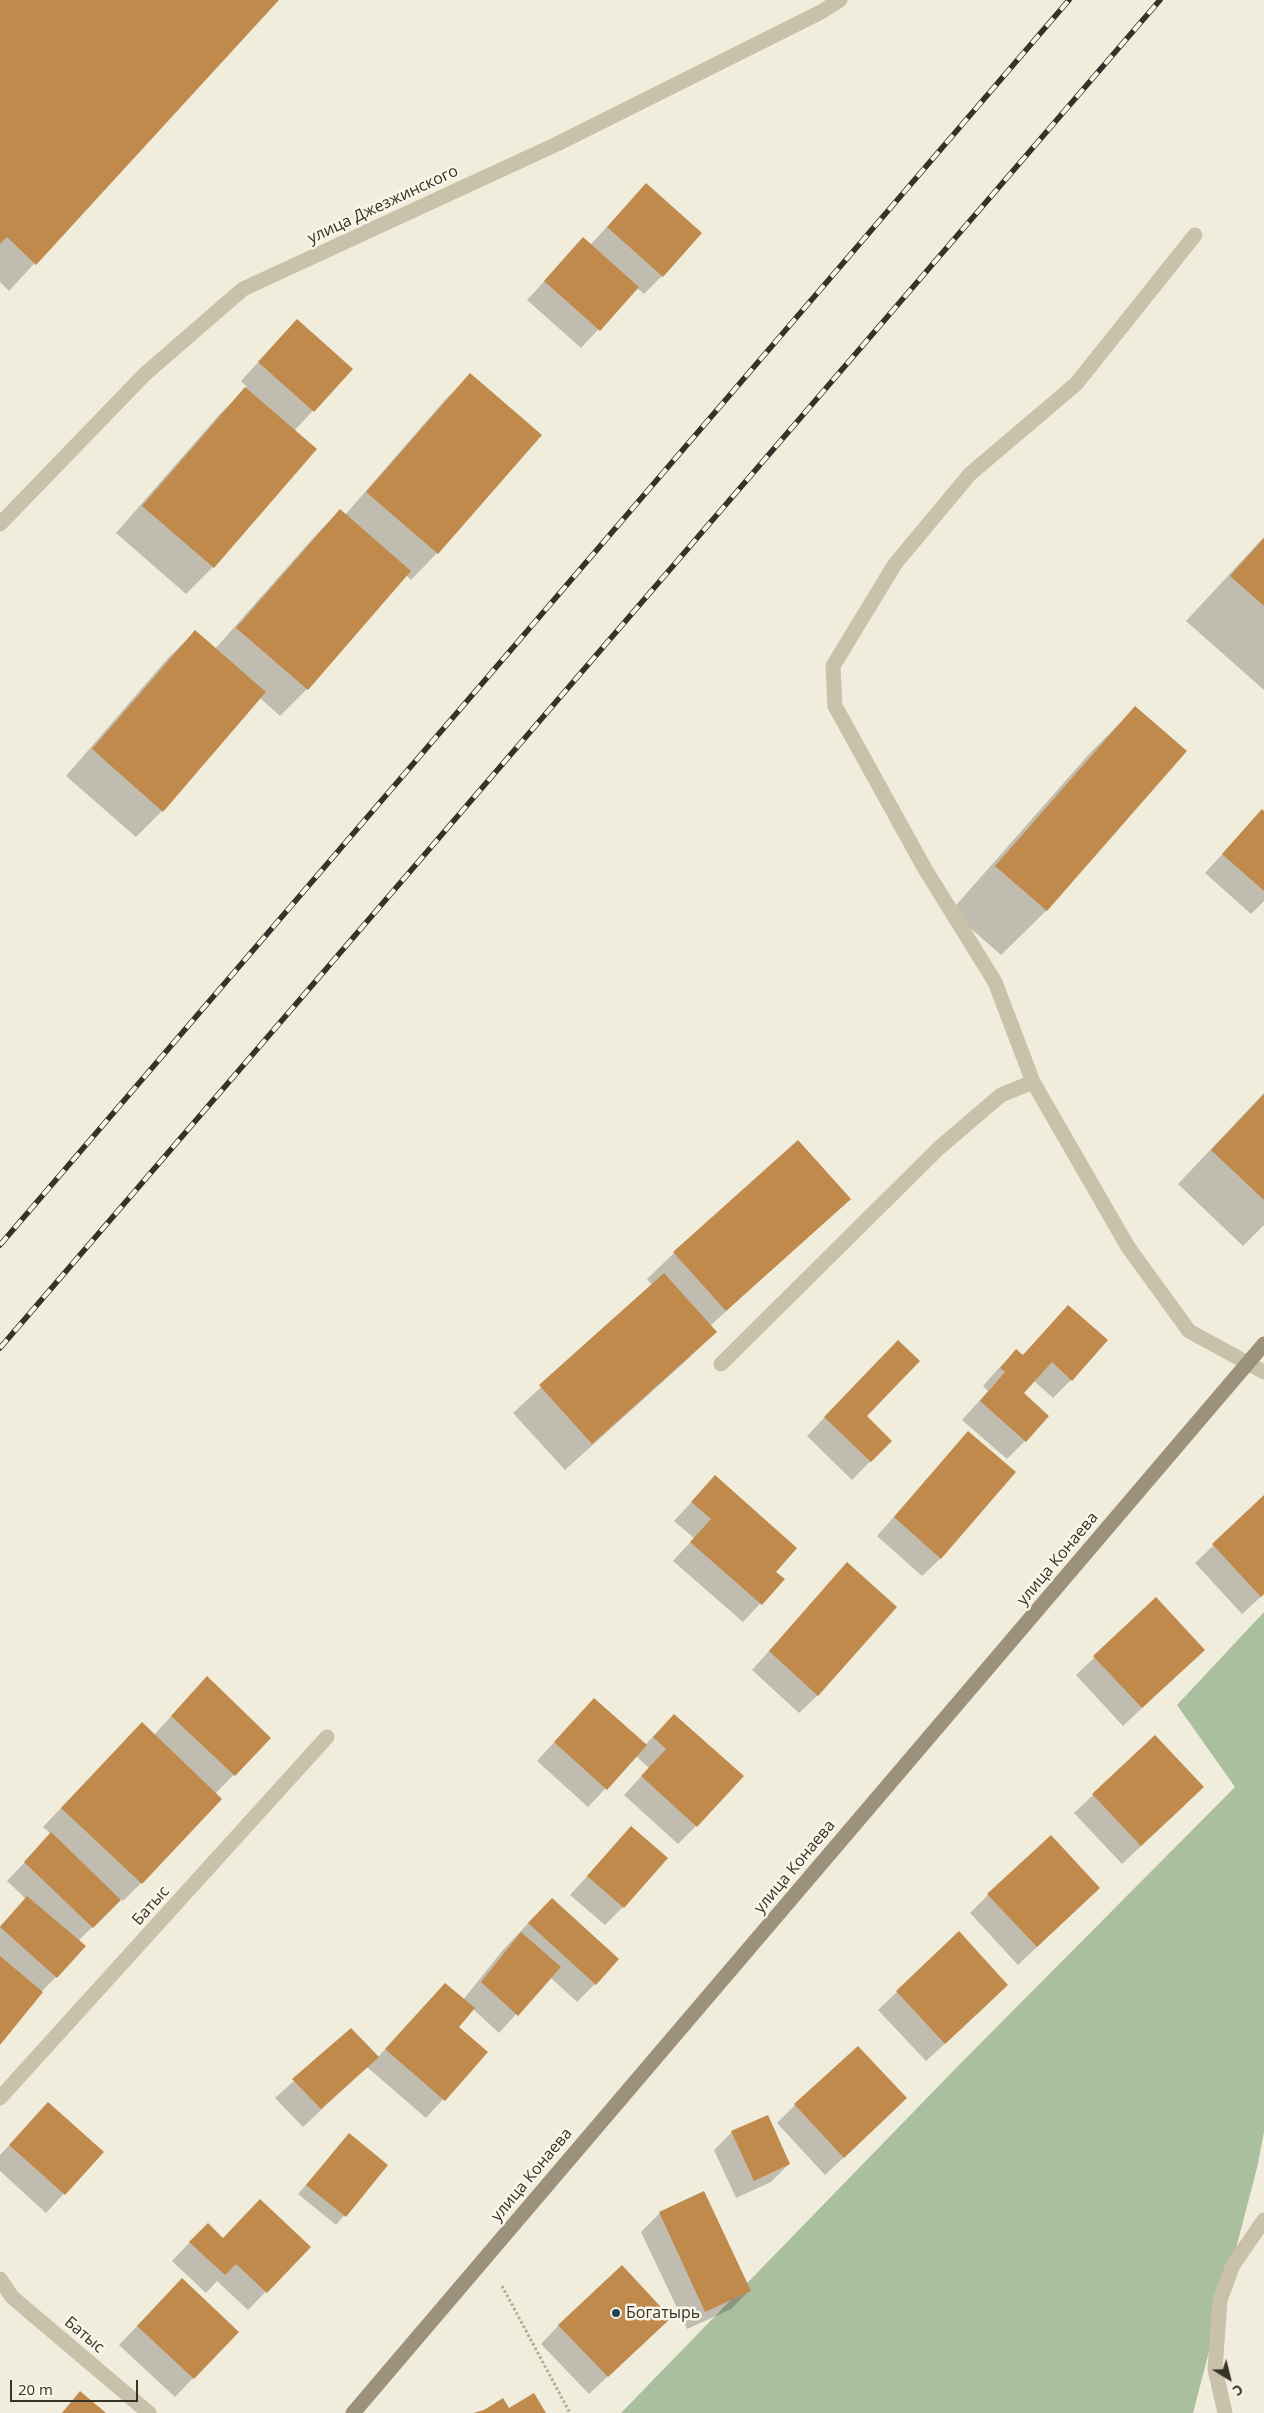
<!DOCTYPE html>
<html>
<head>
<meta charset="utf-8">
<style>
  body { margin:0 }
  #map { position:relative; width:1264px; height:2413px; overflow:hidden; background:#f1eddd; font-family:"Open Sans",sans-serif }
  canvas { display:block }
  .north { position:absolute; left:1204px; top:2353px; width:50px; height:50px; -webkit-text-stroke:4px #f9f6e9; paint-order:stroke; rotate:144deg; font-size:14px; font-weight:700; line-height:20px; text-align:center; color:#363129 }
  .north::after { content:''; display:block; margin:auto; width:18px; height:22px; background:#363129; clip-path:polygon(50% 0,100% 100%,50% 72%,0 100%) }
  .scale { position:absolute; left:10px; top:2380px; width:128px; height:22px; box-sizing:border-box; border:2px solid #363129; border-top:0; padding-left:6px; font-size:15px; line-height:18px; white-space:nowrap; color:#363129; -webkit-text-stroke:4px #f9f6e9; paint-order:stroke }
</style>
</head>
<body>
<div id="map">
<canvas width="1264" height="2413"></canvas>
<div class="north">С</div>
<div class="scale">20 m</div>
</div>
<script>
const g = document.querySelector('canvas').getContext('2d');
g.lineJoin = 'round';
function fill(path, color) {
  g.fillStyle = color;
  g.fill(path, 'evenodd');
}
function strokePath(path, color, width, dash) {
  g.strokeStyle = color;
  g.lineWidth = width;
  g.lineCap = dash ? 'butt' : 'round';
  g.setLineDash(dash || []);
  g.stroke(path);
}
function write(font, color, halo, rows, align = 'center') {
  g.font = font + ' "Open Sans",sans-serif';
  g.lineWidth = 5;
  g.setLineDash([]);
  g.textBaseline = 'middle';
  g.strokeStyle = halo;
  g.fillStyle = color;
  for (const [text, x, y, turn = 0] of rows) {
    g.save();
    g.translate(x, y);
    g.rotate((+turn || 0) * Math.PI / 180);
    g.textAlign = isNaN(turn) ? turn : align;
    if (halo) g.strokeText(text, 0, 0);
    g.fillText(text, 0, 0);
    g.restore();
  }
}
fill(new Path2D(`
  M1264,1612V2132L1257,2168L1193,2413H621L959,2065L1235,1787L1177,1705Z`), '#aabf9e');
fill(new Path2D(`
  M0,0H277L9,291L0,282Z
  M646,185L662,276L644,294L637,288L581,348L527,300L583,239L590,245Z
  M279,339L352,369L294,431L316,449L213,567L186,594L116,533L219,415L247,387L241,381Z
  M470,375L437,553L411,580L406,575L307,689L280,716L260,698L162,811L136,837L66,776L168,658L195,632L215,649L314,537L340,510L345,515L444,401Z
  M1264,537V690L1186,621Z
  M1135,708L1185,751L1046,911L1001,955L951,911L1090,753Z
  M1262,811L1264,812V901L1251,914L1205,873Z
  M1264,1093V1225L1243,1246L1178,1184Z
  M798,1142L849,1199L710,1326L715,1332L689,1358L565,1470L513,1413L652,1285L647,1279L674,1253Z
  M1068,1307L1071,1380L1053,1398L1033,1380L1022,1393L1025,1441L1007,1459L962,1420L988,1391L983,1386L998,1369L1016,1351L1022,1356Z
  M879,1360L865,1416L890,1441L852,1480L807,1436Z
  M968,1432L941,1558L922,1576L877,1536Z
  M715,1477L775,1572L783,1579L743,1622L673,1561L694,1538L674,1521Z
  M1264,1497V1594L1242,1614L1195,1563Z
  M847,1564L818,1695L799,1713L752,1670Z
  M1156,1599L1204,1650L1123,1726L1076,1675Z
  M207,1677L270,1738L215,1794L141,1883L123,1901L121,1899L78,1941L56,1977L41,1992L0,2043V1926L26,1899L7,1881L51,1834L43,1827L124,1742L142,1723L154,1735Z
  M674,1715L696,1826L678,1844L624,1795L649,1768L636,1756L588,1807L537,1761L576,1718L645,1745Z
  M1155,1737L1184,1806L1122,1864L1074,1813Z
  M631,1828L623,1907L605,1925L570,1895Z
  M988,1895L1080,1906L1018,1965L970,1913Z
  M534,1917L595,1984L577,2002L550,1977L499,2033L473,2009L458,2027L486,2052L426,2118L367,2067L303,2127L275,2098L351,2030L378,2057L445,1984L463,2000L502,1951Z
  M959,1933L989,2003L926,2061L878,2010Z
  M48,2104L102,2152L46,2213L0,2171V2155Z
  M795,2105L887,2117L825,2175L777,2123Z
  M732,2132L789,2164L771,2182L736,2198L714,2150Z
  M349,2135L387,2165L336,2225L298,2194Z
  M704,2192L749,2291L731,2309L687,2329L641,2232L660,2213Z
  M222,2239L309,2247L248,2310L217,2281L206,2293L172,2261L190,2242Z
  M164,2298L237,2332L175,2397L119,2345Z
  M559,2325L651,2336L589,2394L541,2344Z`), '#0003');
fill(new Path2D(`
  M0,0H279L36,265L7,237L0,244Z
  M646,183L702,233L663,277L607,227Z
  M583,237L639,287L600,331L544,281Z
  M297,319L353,369L314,412L258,362Z
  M470,373L542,435L438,554L366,492Z
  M245,387L317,449L214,568L142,506Z
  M340,509L411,571L308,690L236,628Z
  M1264,538V606L1230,576Z
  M195,630L266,692L163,812L92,749Z
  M1135,706L1187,751L1047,911L995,866Z
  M1262,809L1264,811V891L1222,854Z
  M1264,1094V1200L1211,1150Z
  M798,1140L851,1199L726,1311L673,1252Z
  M664,1273L717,1332L592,1444L539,1385Z
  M1068,1305L1108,1340L1072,1381L1052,1362L1024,1393L1049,1416L1026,1442L980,1401L1005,1372L1000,1368L1016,1349L1023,1355Z
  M898,1340L920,1361L867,1416L892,1441L871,1462L824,1417Z
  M968,1431L1016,1472L941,1559L894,1517Z
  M715,1475L797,1548L776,1572L785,1579L762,1605L690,1542L711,1519L691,1502Z
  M1264,1495V1594L1261,1597L1212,1544Z
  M847,1562L897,1607L818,1696L769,1651Z
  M1156,1597L1205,1650L1142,1708L1093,1656Z
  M207,1676L271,1738L235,1776L171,1716Z
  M594,1698L647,1745L607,1790L554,1742Z
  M674,1714L744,1776L697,1827L641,1776L666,1749L653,1737Z
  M142,1722L222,1799L142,1884L61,1808Z
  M1155,1735L1204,1787L1141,1846L1092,1794Z
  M631,1826L668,1858L624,1908L587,1876Z
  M51,1832L121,1900L93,1928L24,1862Z
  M1051,1835L1100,1888L1037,1947L987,1894Z
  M27,1896L86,1946L57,1978L0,1927Z
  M552,1898L619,1959L596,1985L528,1923Z
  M959,1931L1008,1985L945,2044L896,1991Z
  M521,1932L561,1967L518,2016L481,1982Z
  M0,1956L43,1992L0,2045Z
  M445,1983L475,2008L459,2027L488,2052L445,2101L385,2049Z
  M351,2028L379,2057L321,2109L292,2079Z
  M858,2046L907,2098L844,2158L794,2104Z
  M48,2102L104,2152L65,2195L9,2145Z
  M768,2115L790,2164L754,2181L731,2131Z
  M349,2133L388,2165L346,2217L306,2185Z
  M704,2191L751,2291L705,2312L659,2212Z
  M260,2199L311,2247L267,2293L236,2264L225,2275L189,2242L208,2223L223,2238Z
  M622,2265L671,2318L608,2377L558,2325Z
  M182,2278L239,2332L194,2379L137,2326Z
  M80,2391L106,2413H62Z
  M534,2393L546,2413H473L484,2410L503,2398L509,2408Z`), '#c08a4c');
strokePath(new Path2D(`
  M502,2286L570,2413`), '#b4ab94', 3, [2.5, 2.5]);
strokePath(new Path2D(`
  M1195,235L1076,384L970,474L895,564L833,666L835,706L925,869L995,982L1033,1082L1128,1247L1189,1331L1264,1372
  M0,524L145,374L243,289L557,144L821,12L840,0
  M721,1364L939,1148L1001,1095L1033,1082
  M0,2098L327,1737
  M0,2279L12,2297L149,2413
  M1225,2413L1215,2369L1220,2300L1233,2265L1264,2220`), '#c9c1a9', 15);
strokePath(new Path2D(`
  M353,2413L1264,1344`), '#9c917b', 15);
const rail = new Path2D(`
  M0,1245L1069,0
  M0,1348L1160,0`);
strokePath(rail, '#363129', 5.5);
strokePath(rail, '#f9f6e9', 4, [11]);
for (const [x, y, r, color] of [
  [616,2313,5,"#204356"]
]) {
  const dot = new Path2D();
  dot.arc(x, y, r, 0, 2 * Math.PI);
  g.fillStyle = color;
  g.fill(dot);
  strokePath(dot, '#f9f6e9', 2);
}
write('16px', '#363129', '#f9f6e9', [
  ["улица Джезжинского",383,205,-25],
  ["улица Конаева",1058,1559,-50],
  ["улица Конаева",795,1867,-50],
  ["Батыс",151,1906,-48],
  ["улица Конаева",532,2175,-50],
  ["Батыс",84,2335,40]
]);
write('16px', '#363129', '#f9f6e9', [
  ["Богатырь",626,2313]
], 'left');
</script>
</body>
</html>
